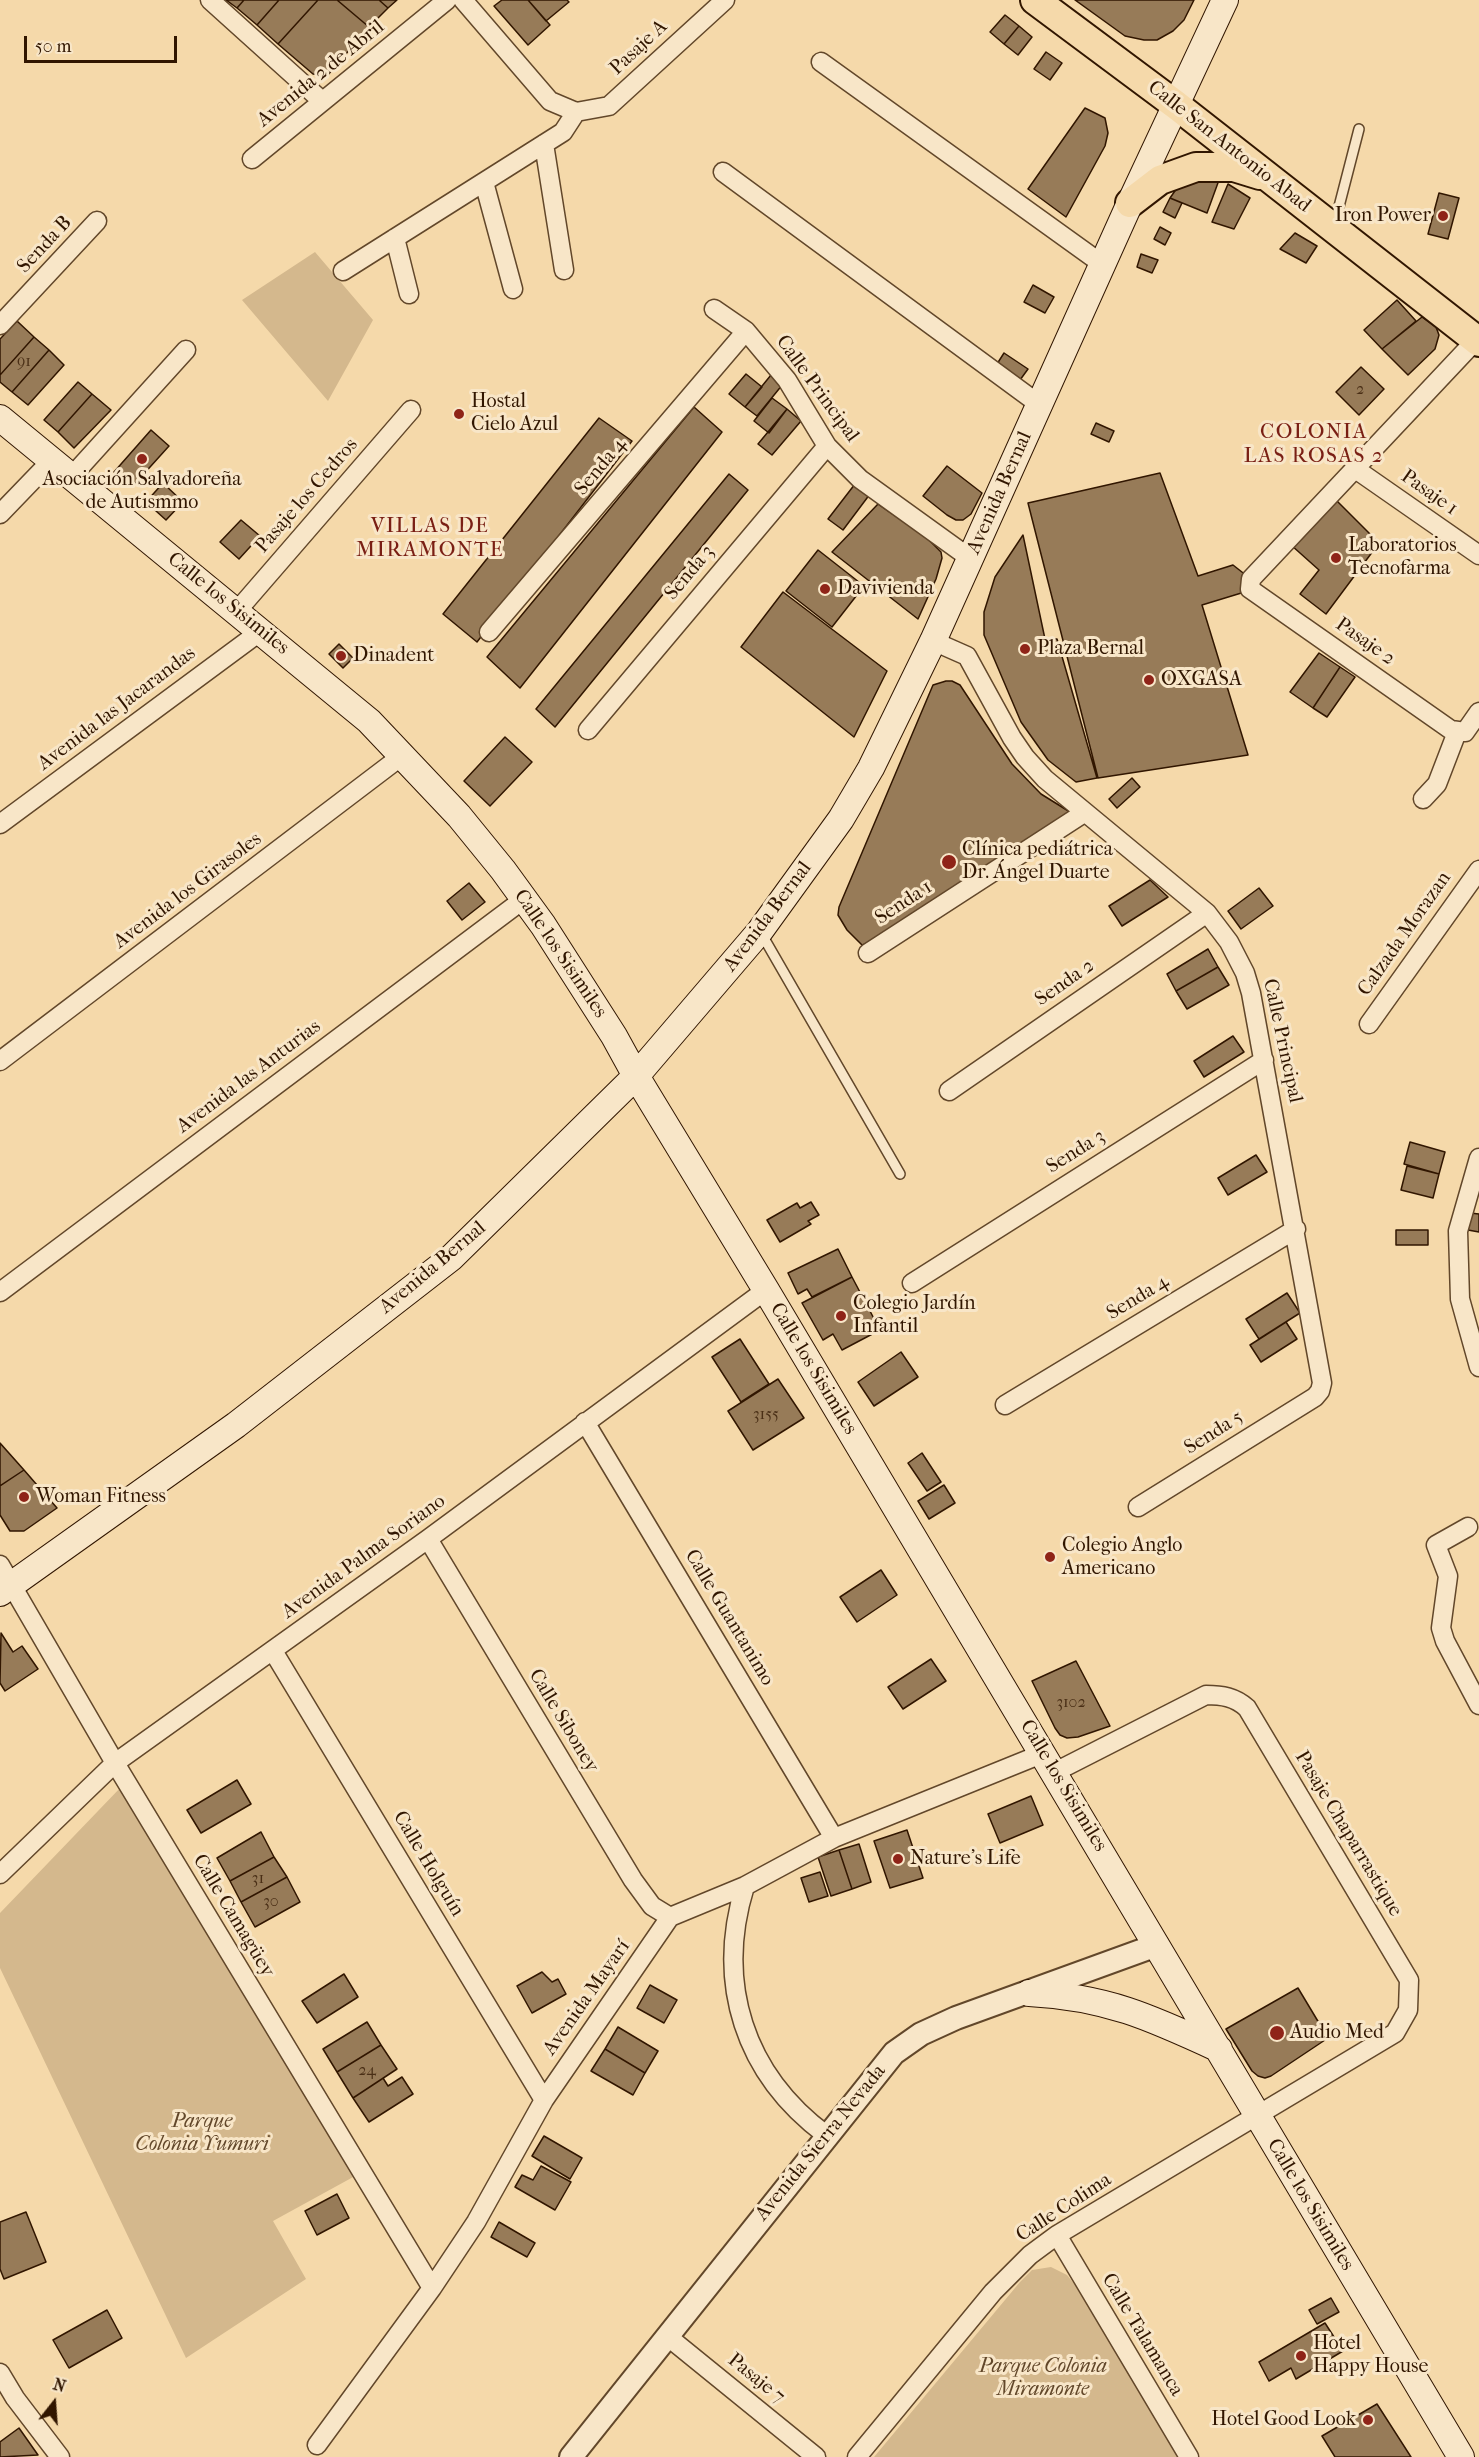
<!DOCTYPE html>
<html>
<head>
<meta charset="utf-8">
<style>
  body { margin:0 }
  #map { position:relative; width:1479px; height:2457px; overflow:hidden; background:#f5d9aa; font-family:"IM FELL French Canon",serif }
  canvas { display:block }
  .north { position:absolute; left:24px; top:2373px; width:60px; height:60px; -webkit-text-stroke:4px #f8e6c8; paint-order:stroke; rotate:17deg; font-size:16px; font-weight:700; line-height:24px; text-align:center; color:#311600 }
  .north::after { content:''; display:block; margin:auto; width:21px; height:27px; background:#311600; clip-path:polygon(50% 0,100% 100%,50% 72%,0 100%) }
  .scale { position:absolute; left:24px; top:36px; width:153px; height:27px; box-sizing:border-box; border:3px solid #311600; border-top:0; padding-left:8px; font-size:18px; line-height:21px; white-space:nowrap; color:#311600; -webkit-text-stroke:4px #f8e6c8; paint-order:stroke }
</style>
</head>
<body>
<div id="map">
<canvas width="1479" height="2457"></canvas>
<div class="north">N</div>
<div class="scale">50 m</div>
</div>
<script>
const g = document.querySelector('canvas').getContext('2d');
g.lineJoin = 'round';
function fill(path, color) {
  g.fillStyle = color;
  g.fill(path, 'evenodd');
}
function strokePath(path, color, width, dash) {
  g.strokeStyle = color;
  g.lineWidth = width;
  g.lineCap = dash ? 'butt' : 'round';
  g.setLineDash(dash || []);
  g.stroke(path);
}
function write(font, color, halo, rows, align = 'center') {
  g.font = font + ' "IM FELL French Canon",serif';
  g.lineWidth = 6;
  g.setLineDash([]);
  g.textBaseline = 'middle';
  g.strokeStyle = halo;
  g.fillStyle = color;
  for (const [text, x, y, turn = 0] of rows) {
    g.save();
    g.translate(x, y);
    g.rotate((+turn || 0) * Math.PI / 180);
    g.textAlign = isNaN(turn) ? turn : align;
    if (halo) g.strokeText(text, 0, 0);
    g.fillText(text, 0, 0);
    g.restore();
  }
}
fill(new Path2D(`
  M315,252L373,320L328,401L242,300Z
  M122,1786L355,2176L273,2221L306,2279L186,2358L0,1968V1913Z
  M1051,2267L1067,2275L1090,2303L1178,2457H874L1020,2282L1032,2270Z`), '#d4b88d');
const building = new Path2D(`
  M226,0H244L237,8Z
  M244,0H279L257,25L237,8Z
  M279,0H318L278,44L257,25Z
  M318,0H337L369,27L327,76L313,74L278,44Z
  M337,0H379L388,8L369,27Z
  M379,0H397L388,8Z
  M502,0H528L550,25L528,45L494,6Z
  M528,0H567L569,2L546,21Z
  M1075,0H1194L1184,20L1173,31L1157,40H1144L1125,36Z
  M1005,15L1019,26L1004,44L990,32Z
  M1019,26L1032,37L1018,55L1004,44Z
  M1046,52L1062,63L1050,80L1034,69Z
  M1085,108L1105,118L1108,133L1105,146L1066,217L1028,189Z
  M1202,177L1219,180L1207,213L1170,198L1177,188Z
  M1228,184L1250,198L1234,229L1212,222Z
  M1439,193L1459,198L1448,239L1428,234Z
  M1170,198L1182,203L1175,218L1163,212Z
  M1160,227L1171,233L1165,245L1154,239Z
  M1295,233L1317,246L1306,263L1280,249Z
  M1141,254L1158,260L1152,273L1137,267Z
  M1033,285L1054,297L1045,313L1024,302Z
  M1397,300L1416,321L1382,349L1364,330Z
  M1422,317L1436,327L1439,335L1435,349L1408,375L1382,349Z
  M17,321L34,337L0,375V339Z
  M34,337L49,350L12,392L0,382V375Z
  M49,350L64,365L28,405L12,392Z
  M1004,353L1028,369L1020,380L997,364Z
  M1361,367L1384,389L1359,415L1336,392Z
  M746,374L762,387L745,407L729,394Z
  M771,375L783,384L757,416L745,407Z
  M78,382L92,394L58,432L44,420Z
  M92,394L111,410L74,448L58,432Z
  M772,398L787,409L769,433L754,421Z
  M694,407L722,432L520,688L487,657Z
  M787,409L801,421L772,455L758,444Z
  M599,418L632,441L477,642L443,614Z
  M1096,423L1114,431L1109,442L1091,434Z
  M151,430L169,446L132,487L114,472Z
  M947,466L982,493L971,514L963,520H956L947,515L923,496Z
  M1160,473L1198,576L1233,565L1261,587L1202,605L1248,755L1098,778L1028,503Z
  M729,474L748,490L555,727L536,709Z
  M163,483L183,502L166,520L146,502Z
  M855,484L870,494L843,530L828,519Z
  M1337,501L1379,543L1326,614L1300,594L1319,570L1291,545Z
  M878,504L927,538L941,552L942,558L936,579L918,619L832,552Z
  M241,520L260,536L239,559L220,542Z
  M1023,535L1045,639H1057L1097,778L1076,782L1048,760L1021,722L984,635V612L995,577Z
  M818,550L864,586L832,627L786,591Z
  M783,592L887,671L854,737L741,647Z
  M339,644L353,658L343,668L329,654Z
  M1319,653L1340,667L1313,708L1290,692Z
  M1340,667L1355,677L1327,717L1313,708Z
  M946,681H952L960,685L1012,764L1041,794L1070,812L870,943L862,945L847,930L838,915L839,907L933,685Z
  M505,737L532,762L490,806L464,781Z
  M1132,778L1140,787L1117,808L1109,799Z
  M1150,880L1168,897L1122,926L1109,906Z
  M469,883L485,902L462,920L447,901Z
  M1259,888L1273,906L1241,929L1228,911Z
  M1208,949L1218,967L1176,991L1167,974Z
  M1218,967L1229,985L1187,1009L1176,991Z
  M1233,1036L1244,1052L1204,1077L1194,1061Z
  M1410,1142L1445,1152L1439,1174L1404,1164Z
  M1256,1155L1267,1172L1228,1195L1218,1178Z
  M1407,1166L1439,1174L1433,1198L1401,1190Z
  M811,1202L819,1215L808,1221L811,1224L780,1242L767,1220L797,1203L800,1208Z
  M1470,1213L1479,1214V1232L1468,1230Z
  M1396,1230H1428V1245H1396Z
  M838,1249L852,1277L812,1297L807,1289L798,1294L788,1273Z
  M852,1277L880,1330L842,1350L833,1334L823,1340L802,1303Z
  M1287,1293L1300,1313L1259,1339L1246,1319Z
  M1286,1322L1297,1339L1261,1362L1250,1345Z
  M740,1339L769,1384L741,1402L712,1357Z
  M901,1352L918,1377L874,1406L858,1382Z
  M778,1379L804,1418L753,1450L728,1411Z
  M0,1443L24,1470L0,1486Z
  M922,1453L941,1482L927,1491L908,1463Z
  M24,1470L57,1508L24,1531H10L0,1515V1486Z
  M944,1485L955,1503L929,1519L918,1501Z
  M881,1570L897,1595L857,1622L840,1597Z
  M1,1633L13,1652L22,1646L38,1669L5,1691L0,1683Z
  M931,1659L946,1681L903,1709L888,1687Z
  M1076,1661L1110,1726L1078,1737L1067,1738L1060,1735L1055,1728L1032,1681Z
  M237,1780L251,1804L201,1833L187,1810Z
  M1031,1796L1043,1825L1000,1843L988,1814Z
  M907,1830L923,1878L890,1888L874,1841Z
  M261,1832L274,1857L230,1881L217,1858Z
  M859,1844L871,1882L852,1889L839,1850Z
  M839,1850L852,1889L831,1896L818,1857Z
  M274,1857L287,1877L241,1902L230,1881Z
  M820,1872L828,1896L809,1902L801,1878Z
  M287,1877L300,1902L255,1927L241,1902Z
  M542,1972L552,1982L558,1979L566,1994L532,2013L517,1986Z
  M344,1974L358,1997L317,2023L302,2001Z
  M650,1985L677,2000L664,2023L637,2008Z
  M1298,1988L1328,2038L1271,2076L1265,2078L1258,2076L1252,2071L1226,2029Z
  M367,2022L381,2045L337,2072L323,2049Z
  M618,2027L658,2051L645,2073L605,2049Z
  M381,2045L397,2069L353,2098L337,2072Z
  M605,2049L645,2073L633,2095L591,2071Z
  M402,2077L413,2094L369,2122L353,2098L383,2078L388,2086Z
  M544,2136L582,2158L570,2179L532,2156Z
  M541,2166L571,2182L555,2210L515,2187L522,2175L533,2180Z
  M337,2194L349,2218L317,2235L305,2211Z
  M26,2212L46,2262L4,2279L0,2269V2222Z
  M499,2222L535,2243L527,2257L491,2237Z
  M1331,2298L1339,2312L1317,2324L1309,2310Z
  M107,2310L122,2338L69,2368L53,2340Z
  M1325,2323L1343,2351L1296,2379L1291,2368L1269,2381L1259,2362Z
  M1377,2404L1411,2457H1335L1322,2436Z
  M19,2428L38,2455L0,2457V2442Z`);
fill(building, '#977b58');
strokePath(building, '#311600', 1.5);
const service = new Path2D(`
  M1335,222L1359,129
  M761,933L900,1174`);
const minor = new Path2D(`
  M210,0L322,101
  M463,0L550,101L576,112
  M821,62L1102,264
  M576,112L609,106L725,0
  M544,144L564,270
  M252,159L447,0
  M723,172L1040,405
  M484,182L513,289
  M395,238L409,294
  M343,271L563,132L576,112
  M714,309L746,331L787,380L827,446L860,479L971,559
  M0,325L97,221
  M1476,340L1251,579L1250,589L1451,730L1465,732L1479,712
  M1354,468L1479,555
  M72,476L186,350
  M0,514L52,460
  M237,611L411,410
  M489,632L746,331
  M933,641L967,656L1012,738L1025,757L1045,779L1207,913L1229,942L1245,973L1251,993L1322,1383L1320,1391L1315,1397L1138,1507
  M588,730L827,446
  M1423,799L1437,784L1457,732
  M0,824L261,631
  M868,953L1084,813
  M1369,1024L1479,870
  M0,1061L403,755
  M949,1091L1207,913
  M1479,1158L1458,1231L1460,1299L1479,1367
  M912,1283L1264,1060
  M0,1292L524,899
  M1005,1405L1296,1229
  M585,1422L834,1838
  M1468,1527L1436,1545L1448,1576L1441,1628L1445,1641L1479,1705
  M428,1539L633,1880L652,1906L670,1917
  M0,1565L115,1763L432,2288
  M273,1651L544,2100
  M0,1874L115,1763L428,1539L766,1290
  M745,1886C715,1983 744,2074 826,2135
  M1057,2235L1189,2457
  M667,2336L816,2457
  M0,2373L15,2398L60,2457
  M317,2445L432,2288L476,2222L544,2100L670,1917L745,1886L834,1838L1044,1753
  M857,2457L993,2292L1030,2255L1057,2235L1395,2033L1408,2010L1409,1980L1247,1708C1235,1697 1222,1695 1206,1695L1055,1772`);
const tertiary = new Path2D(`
  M571,2457L894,2053L921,2034L956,2018L1157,1945`);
const secondary = new Path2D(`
  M0,418L369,721L459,816L503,870L543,925L614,1036L636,1076L766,1290L1461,2457
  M0,1593L236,1425L451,1258L636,1076L760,931L841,819L871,768L933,641L1130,203L1225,0
  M1029,1993C1106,1997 1150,2017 1219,2049`);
const primary = new Path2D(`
  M1035,0L1176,105L1479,342
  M1130,203L1160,180L1196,167H1234L1260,175`);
strokePath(service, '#62472a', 12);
strokePath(minor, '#62472a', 21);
strokePath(tertiary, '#62472a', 26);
strokePath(secondary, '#311600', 28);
strokePath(primary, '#311600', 32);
strokePath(service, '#f8e6c8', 9);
strokePath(minor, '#f8e6c8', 18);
strokePath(tertiary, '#f8e6c8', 22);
strokePath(secondary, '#f8e6c8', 26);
strokePath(primary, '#f5d9aa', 28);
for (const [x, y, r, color] of [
  [1443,216,6,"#8f2418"],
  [459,414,6,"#8f2418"],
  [142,459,6,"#8f2418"],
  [1336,558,6,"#8f2418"],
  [825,589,6,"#8f2418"],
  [1025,649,6,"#8f2418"],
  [341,656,6,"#8f2418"],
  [1149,680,6,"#8f2418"],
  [949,862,8,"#8f2418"],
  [841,1316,6,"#8f2418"],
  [24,1497,6,"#8f2418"],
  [1050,1557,6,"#8f2418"],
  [898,1859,6,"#8f2418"],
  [1277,2033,8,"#8f2418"],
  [1301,2356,6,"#8f2418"],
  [1368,2420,6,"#8f2418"]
]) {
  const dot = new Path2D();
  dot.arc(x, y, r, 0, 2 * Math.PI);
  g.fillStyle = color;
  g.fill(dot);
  strokePath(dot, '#f8e6c8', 2);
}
write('16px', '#4a2f16', null, [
  ["91",24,362],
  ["2",1360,390],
  ["3155",766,1415],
  ["3102",1071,1703],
  ["31",258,1879],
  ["30",271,1902],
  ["24",367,2071]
]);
write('20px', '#311600', '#f8e6c8', [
  ["Pasaje A",639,48,-43],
  ["Avenida 2 de Abril",321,74,-39],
  ["Calle San Antonio Abad",1229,147,38],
  ["Senda B",45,245,-47],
  ["Calle Principal",817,389,54],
  ["Senda 4",601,467,-50],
  ["Avenida Bernal",1000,493,-66],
  ["Pasaje 1",1429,493,35],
  ["Pasaje los Cedros",307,496,-49],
  ["Senda 3",690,573,-50],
  ["Calle los Sisimiles",228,604,39],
  ["Pasaje 2",1365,642,35],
  ["Avenida las Jacarandas",117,709,-37],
  ["Avenida los Girasoles",188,891,-37],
  ["Senda 1",904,903,-33],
  ["Avenida Bernal",768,917,-53],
  ["Calzada Morazan",1405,934,-55],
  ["Calle los Sisimiles",560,954,56],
  ["Senda 2",1065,983,-35],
  ["Calle Principal",1282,1041,78],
  ["Avenida las Anturias",249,1077,-37],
  ["Senda 3",1076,1152,-32],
  ["Avenida Bernal",433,1268,-40],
  ["Senda 4",1138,1298,-31],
  ["Calle los Sisimiles",813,1369,59],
  ["Senda 5",1214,1433,-32],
  ["Avenida Palma Soriano",364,1557,-36],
  ["Calle Guantanimo",729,1618,59],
  ["Calle Siboney",563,1721,59],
  ["Calle los Sisimiles",1063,1786,59],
  ["Pasaje Chaparrastique",1348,1834,59],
  ["Calle Holguín",428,1864,59],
  ["Calle Camagüey",233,1916,59],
  ["Avenida Mayarí",587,1998,-55],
  ["Avenida Sierra Nevada",821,2143,-51],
  ["Calle los Sisimiles",1310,2205,59],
  ["Calle Colima",1064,2208,-33],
  ["Calle Talamanca",1142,2335,59],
  ["Pasaje 7",756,2379,39]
]);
write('20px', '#311600', '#f8e6c8', [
  ["Iron Power",1431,216,"right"],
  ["Hostal",471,402],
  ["Cielo Azul",471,425],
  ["Asociación Salvadoreña",142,480,"center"],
  ["de Autismmo",142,503,"center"],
  ["Laboratorios",1348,546],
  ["Tecnofarma",1348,569],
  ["Davivienda",837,589],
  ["Plaza Bernal",1037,649],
  ["Dinadent",353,656],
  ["OXGASA",1161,680],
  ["Clínica pediátrica",962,850],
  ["Dr. Ángel Duarte",962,873],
  ["Colegio Jardín",853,1304],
  ["Infantil",853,1327],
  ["Woman Fitness",36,1497],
  ["Colegio Anglo",1062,1546],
  ["Americano",1062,1569],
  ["Nature's Life",910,1859],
  ["Audio Med",1290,2033],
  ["Hotel",1313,2344],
  ["Happy House",1313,2367],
  ["Hotel Good Look",1356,2420,"right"]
], 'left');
write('italic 20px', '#62472a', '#f8e6c8', [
  ["Parque",202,2122],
  ["Colonia Yumuri",202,2145],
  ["Parque Colonia",1043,2367],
  ["Miramonte",1043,2390]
]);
g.letterSpacing = '1.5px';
write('21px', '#7a1f14', '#f8e6c8', [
  ["COLONIA",1314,433],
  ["LAS ROSAS 2",1314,457],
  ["VILLAS DE",430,527],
  ["MIRAMONTE",430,551]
]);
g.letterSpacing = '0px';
</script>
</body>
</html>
